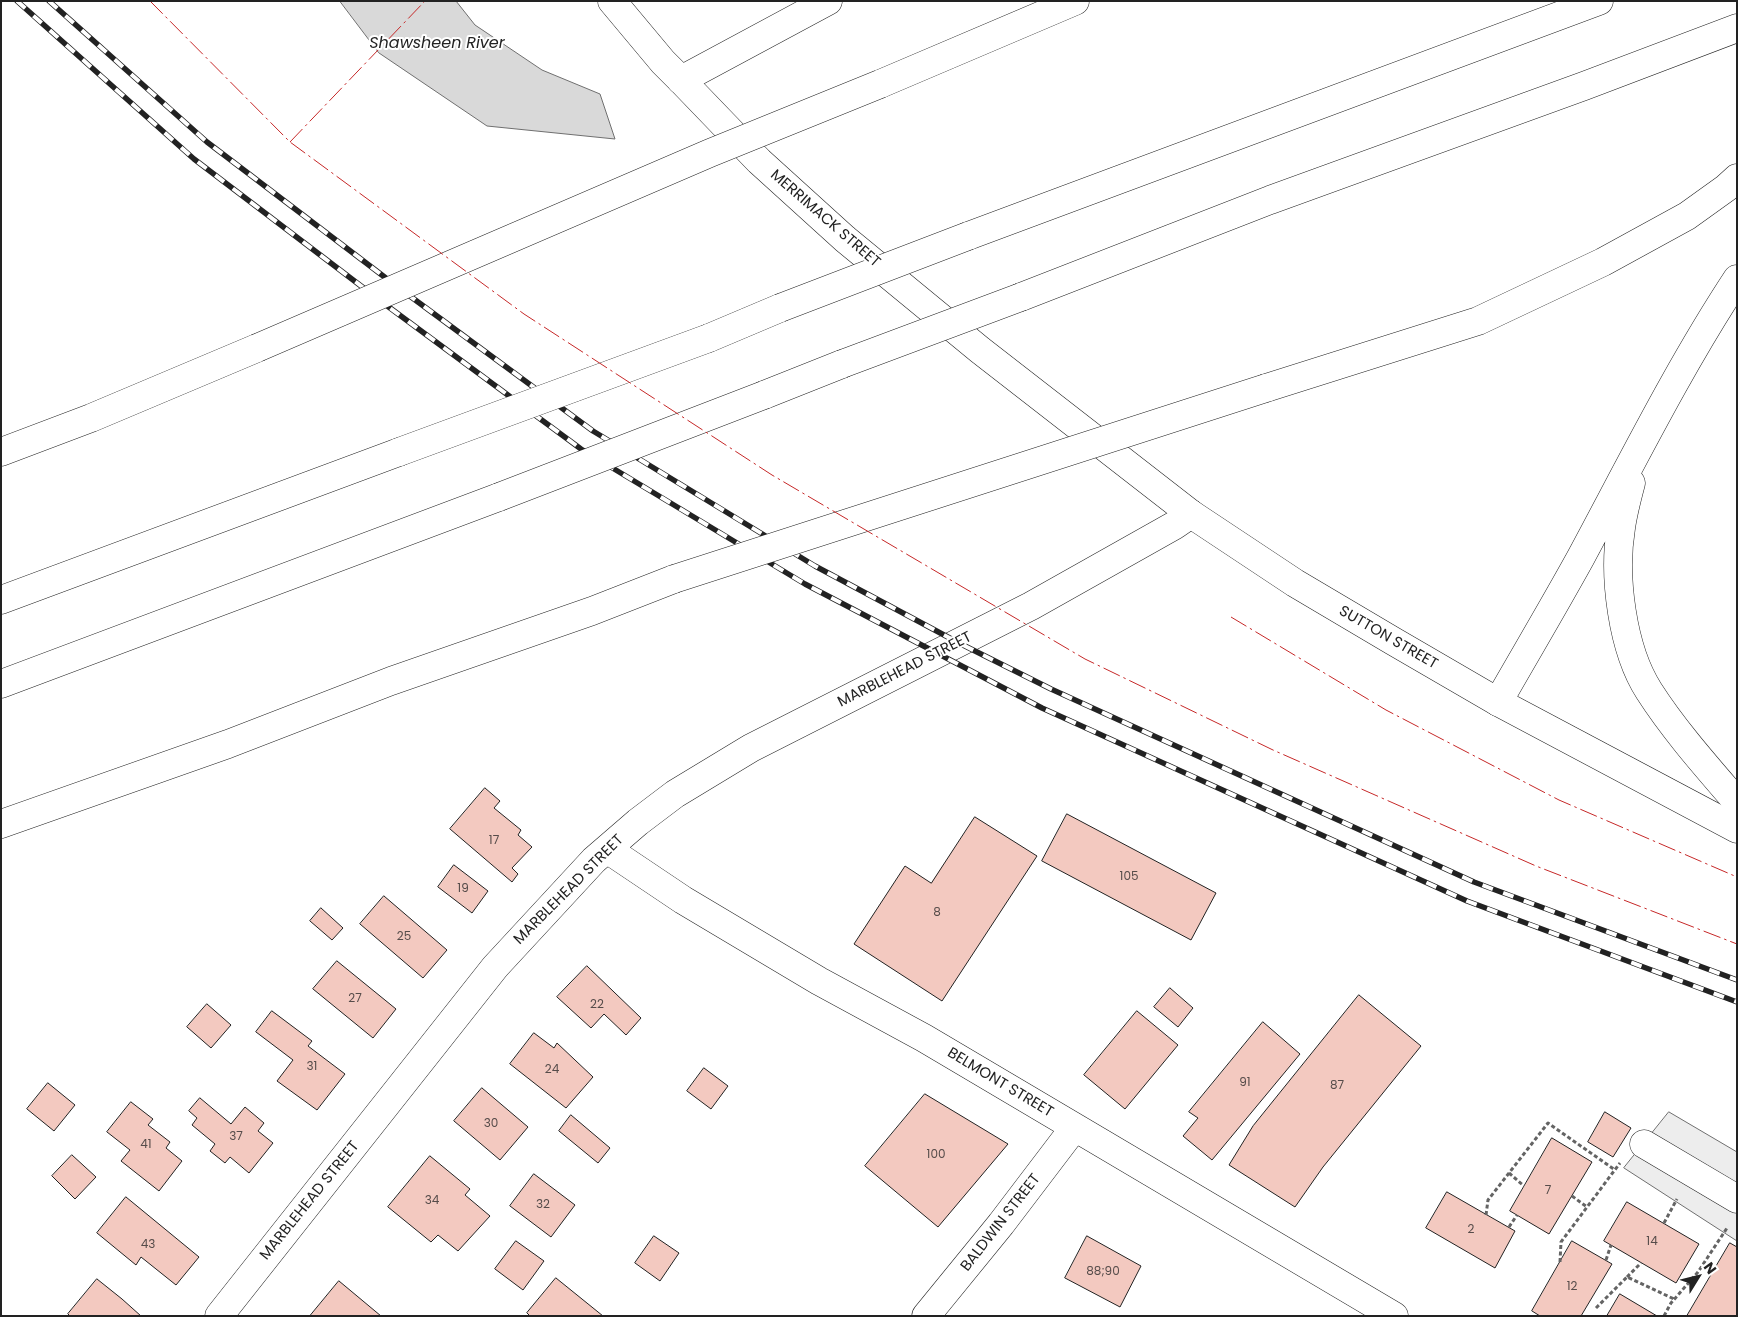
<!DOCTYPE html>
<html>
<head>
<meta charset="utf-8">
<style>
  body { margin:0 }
  #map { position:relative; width:1738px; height:1317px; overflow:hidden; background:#fff; font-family:Poppins,sans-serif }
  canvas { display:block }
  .frame { position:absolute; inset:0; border:2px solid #222; pointer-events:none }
  .north { position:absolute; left:1673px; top:1252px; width:50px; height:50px; -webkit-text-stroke:4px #fff; paint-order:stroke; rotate:54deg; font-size:14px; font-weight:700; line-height:20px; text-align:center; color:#222 }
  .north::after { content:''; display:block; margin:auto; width:18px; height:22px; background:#222; clip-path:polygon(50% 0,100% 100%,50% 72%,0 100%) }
</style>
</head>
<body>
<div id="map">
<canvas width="1738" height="1317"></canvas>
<div class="frame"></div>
<div class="north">N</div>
</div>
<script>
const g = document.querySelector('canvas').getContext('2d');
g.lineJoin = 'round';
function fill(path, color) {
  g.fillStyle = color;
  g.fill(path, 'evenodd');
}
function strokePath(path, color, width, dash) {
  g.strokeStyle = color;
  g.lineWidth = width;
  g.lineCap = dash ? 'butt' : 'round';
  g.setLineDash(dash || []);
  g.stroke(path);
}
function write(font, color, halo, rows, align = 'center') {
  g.font = font + ' Poppins,sans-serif';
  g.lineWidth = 4;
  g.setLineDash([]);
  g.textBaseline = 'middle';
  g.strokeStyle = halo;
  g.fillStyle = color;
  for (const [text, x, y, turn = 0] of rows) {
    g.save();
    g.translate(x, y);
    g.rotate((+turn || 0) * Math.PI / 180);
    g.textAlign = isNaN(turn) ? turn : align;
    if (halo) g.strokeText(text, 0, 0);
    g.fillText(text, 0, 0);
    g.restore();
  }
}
const parking = new Path2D(`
  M1669,1112L1737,1152V1241L1624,1168Z`);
fill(parking, '#ededed');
strokePath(parking, '#6f6f6f', 1);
const water = new Path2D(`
  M340,1H456L475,25L542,70L600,94L615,139L487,126L379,53Z`);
fill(water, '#d9d9d9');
strokePath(water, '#6f6f6f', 1);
const building = new Path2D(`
  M485,788L500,801L494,808L521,830L518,835L532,847L512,868L518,874L512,882L450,829Z
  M1067,814L1216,893L1191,940L1042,861Z
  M975,817L1037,856L942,1001L854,944L905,866L931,883Z
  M454,865L488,891L472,913L438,887Z
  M384,896L447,950L423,978L360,924Z
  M321,908L343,928L332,940L310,921Z
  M337,961L396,1009L373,1038L313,989Z
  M587,966L641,1018L626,1035L604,1014L591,1028L557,997Z
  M1170,988L1193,1008L1178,1027L1154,1007Z
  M1359,995L1421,1046L1323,1167L1295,1207L1229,1165L1253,1126Z
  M207,1004L231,1025L211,1048L187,1027Z
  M272,1011L312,1041L308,1046L345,1074L317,1110L277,1081L293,1060L256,1032Z
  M1137,1011L1178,1045L1125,1109L1084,1075Z
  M1263,1022L1300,1054L1212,1160L1183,1136L1198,1118L1189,1112Z
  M534,1033L554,1048L557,1043L593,1077L566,1108L510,1064Z
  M704,1068L728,1086L711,1109L687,1091Z
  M48,1083L75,1105L54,1131L27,1109Z
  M482,1088L528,1127L500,1160L454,1121Z
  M925,1094L1008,1144L938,1227L865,1166Z
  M200,1098L231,1124L245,1107L264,1123L258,1131L273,1143L249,1173L230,1157L225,1163L210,1151L215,1144L192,1125L197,1118L189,1111Z
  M131,1102L153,1119L148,1125L170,1142L166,1148L182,1161L159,1191L121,1161L130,1150L107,1132Z
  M1605,1112L1631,1128L1613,1157L1588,1142Z
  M571,1115L610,1148L598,1163L559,1131Z
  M1552,1138L1592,1162L1549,1234L1510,1211Z
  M72,1155L96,1177L75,1199L52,1176Z
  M430,1156L470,1189L465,1195L490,1216L458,1251L438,1235L431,1242L388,1207Z
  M534,1174L575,1205L551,1237L510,1206Z
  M1447,1192L1515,1231L1495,1268L1426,1228Z
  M126,1197L199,1257L176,1285L141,1257L136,1265L97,1233Z
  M1627,1202L1699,1244L1676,1283L1604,1241Z
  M654,1236L679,1253L660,1281L635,1263Z
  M1087,1236L1141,1266L1120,1307L1065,1278Z
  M516,1241L544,1261L523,1290L495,1269Z
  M1572,1241L1612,1264L1581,1316H1540L1532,1311Z
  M1730,1243L1737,1247V1316H1687Z
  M556,1278L603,1316H530L527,1313Z
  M97,1279L122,1299L141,1316H70L68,1314Z
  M339,1281L381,1316H310Z
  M1620,1294L1657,1316H1607Z`);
fill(building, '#f3c9c0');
strokePath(building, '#222', 1);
const minor = new Path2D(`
  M607,849L683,900L819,981L924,1038L1394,1316
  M1644,1144L1737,1199
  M219,1316L495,967L594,860L638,822L675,794L751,748L1031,606L1175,525L1191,514
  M926,1316L1001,1224L1074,1128`);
const secondary = new Path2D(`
  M612,1L663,62L681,80`);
const trunk = new Path2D(`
  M681,80L759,161L845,239L980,350L1191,514L1295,583L1393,641L1498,702L1737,829`);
const motorway = new Path2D(`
  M681,80L828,1
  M880,84L1075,1
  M968,236L1599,1
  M1021,297L1270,200L1584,86L1737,28
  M709,338L780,308
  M1266,388L1478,321L1603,262L1687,216L1726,188L1737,178
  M764,395L842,364
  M1,452L91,418L257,348
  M1631,483C1627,498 1623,513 1621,528C1613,576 1622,649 1649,691C1674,730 1706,766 1737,802
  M1,600L399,452
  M1,684L499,497
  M1498,702C1526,653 1554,606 1581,557C1631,464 1679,367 1737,279
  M1,824L228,744L391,681L592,611L674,579`);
strokePath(minor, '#222', 29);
strokePath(secondary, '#222', 29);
strokePath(trunk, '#222', 29);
strokePath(motorway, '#222', 29);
strokePath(new Path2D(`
  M1509,1173L1524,1186
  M1572,1196L1587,1207
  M1486,1215L1488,1200L1548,1123L1615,1170
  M1664,1223L1677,1199
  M1509,1227L1517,1215
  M1606,1260L1611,1245
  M1560,1262L1561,1242L1620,1163
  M1627,1277L1641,1263
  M1596,1308L1627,1277L1674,1299
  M1664,1316L1671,1303L1698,1272L1727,1228`), '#646464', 3, [4, 2.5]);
strokePath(minor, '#fff', 28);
strokePath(secondary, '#fff', 28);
strokePath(trunk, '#fff', 28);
strokePath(motorway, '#fff', 28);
const rail = new Path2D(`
  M17,1L194,159L386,305L581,449L805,584L1042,708L1467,901L1737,1002
  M49,1L207,142L399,288L593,431L815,566L959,643L1051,689L1474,882L1737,980`);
strokePath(rail, '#222', 5.5);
strokePath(rail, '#fff', 4, [11]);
const motorwayBridge = new Path2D(`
  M780,308L968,236
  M257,348L710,153L880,84
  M842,364L1021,297
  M399,452L709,338
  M499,497L764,395
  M674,579L1266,388`);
strokePath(motorwayBridge, '#222', 29, []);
strokePath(motorwayBridge, '#fff', 28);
strokePath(new Path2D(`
  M150,1L290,142L524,314L772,475L1085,659L1273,750L1536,866L1737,944
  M290,142L425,1
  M1231,617L1386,710L1559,800L1737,877`), '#c62828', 1, [18, 4, 2.5, 4]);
write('12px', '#564c4a', null, [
  ["17",494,841],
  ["105",1129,877],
  ["19",463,889],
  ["8",937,913],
  ["25",404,937],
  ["27",355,999],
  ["22",597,1005],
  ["31",312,1067],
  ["24",552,1070],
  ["91",1245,1083],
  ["87",1337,1086],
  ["30",491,1124],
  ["37",236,1137],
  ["41",146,1145],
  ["100",936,1155],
  ["7",1548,1191],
  ["34",432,1201],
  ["32",543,1205],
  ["2",1471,1230],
  ["14",1652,1242],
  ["43",148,1245],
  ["88;90",1103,1272],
  ["12",1572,1287]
]);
write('15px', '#222', '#fff', [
  ["MERRIMACK STREET",825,219,41],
  ["SUTTON STREET",1388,638,30],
  ["MARBLEHEAD STREET",905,670,-27],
  ["MARBLEHEAD STREET",569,890,-45],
  ["BELMONT STREET",1000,1083,31],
  ["MARBLEHEAD STREET",310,1201,-51],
  ["BALDWIN STREET",1001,1223,-52]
]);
write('italic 16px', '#222', '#fff', [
  ["Shawsheen River",437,44]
]);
</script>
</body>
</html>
